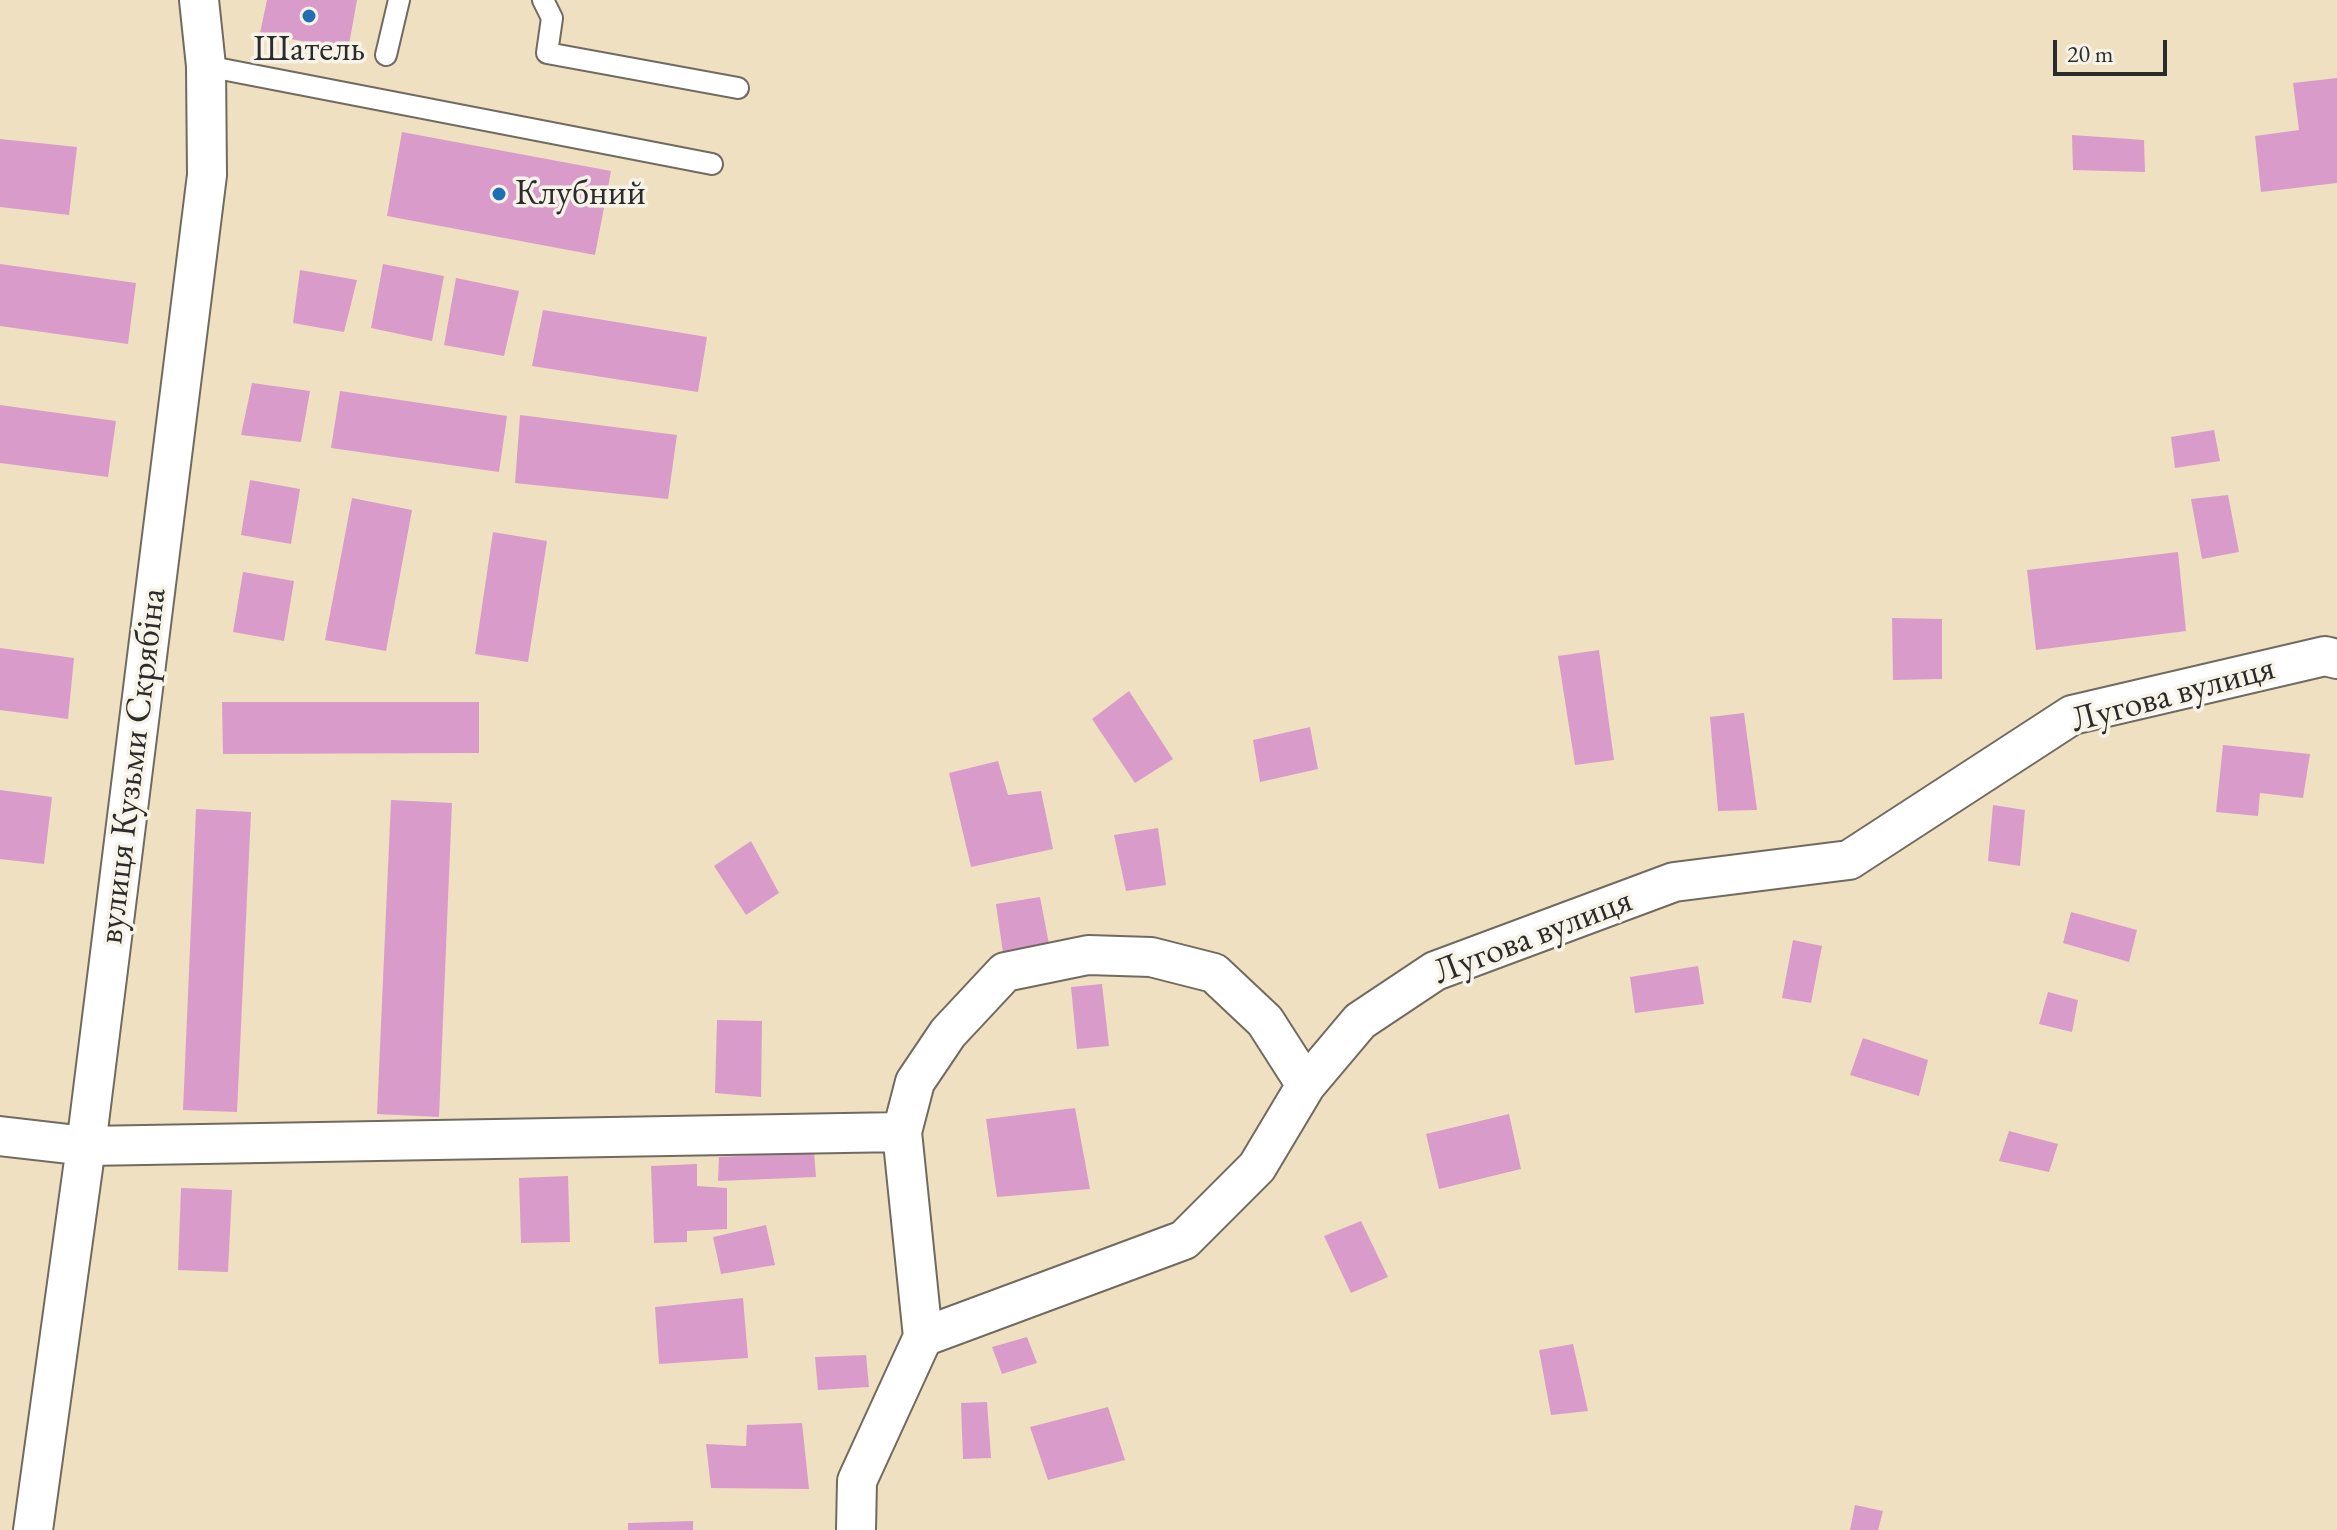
<!DOCTYPE html>
<html>
<head>
<meta charset="utf-8">
<style>
  body { margin:0 }
  #map { position:relative; width:2337px; height:1530px; overflow:hidden; background:#efe0c1; font-family:"EB Garamond",serif }
  canvas { display:block }
  .scale { position:absolute; left:2053px; top:40px; width:114px; height:36px; box-sizing:border-box; border:4px solid #2b2b2b; border-top:0; padding-left:10px; font-size:24px; line-height:28px; white-space:nowrap; color:#2b2b2b; -webkit-text-stroke:6px #f7f3e8; paint-order:stroke }
</style>
</head>
<body>
<div id="map">
<canvas width="2337" height="1530"></canvas>
<div class="scale">20 m</div>
</div>
<script>
const g = document.querySelector('canvas').getContext('2d');
g.lineJoin = 'round';
function fill(path, color) {
  g.fillStyle = color;
  g.fill(path, 'evenodd');
}
function strokePath(path, color, width, dash) {
  g.strokeStyle = color;
  g.lineWidth = width;
  g.lineCap = dash ? 'butt' : 'round';
  g.setLineDash(dash || []);
  g.stroke(path);
}
function write(font, color, halo, rows, align = 'center') {
  g.font = font + ' "EB Garamond",serif';
  g.lineWidth = 7;
  g.setLineDash([]);
  g.textBaseline = 'middle';
  g.strokeStyle = halo;
  g.fillStyle = color;
  for (const [text, x, y, turn = 0] of rows) {
    g.save();
    g.translate(x, y);
    g.rotate((+turn || 0) * Math.PI / 180);
    g.textAlign = isNaN(turn) ? turn : align;
    if (halo) g.strokeText(text, 0, 0);
    g.fillText(text, 0, 0);
    g.restore();
  }
}
fill(new Path2D(`
  M267,0H357L348,50L260,33Z
  M2337,78V183L2261,192L2255,136L2299,130L2293,83Z
  M402,132L611,171L595,255L387,216Z
  M2072,135L2144,140L2145,172L2073,170Z
  M0,139L77,147L69,215L0,207Z
  M0,264L136,283L128,344L0,326Z
  M383,264L444,276L432,341L371,328Z
  M300,270L357,280L344,332L293,323Z
  M456,278L519,291L504,356L444,345Z
  M543,310L707,337L698,392L532,366Z
  M252,383L310,391L301,442L241,435Z
  M340,391L507,416L499,472L331,448Z
  M0,405L116,421L108,477L0,463Z
  M520,415L677,435L668,499L515,483Z
  M2214,430L2220,461L2175,468L2171,437Z
  M250,480L300,489L291,544L241,535Z
  M2228,495L2239,552L2202,559L2191,499Z
  M352,498L412,510L386,651L325,640Z
  M493,532L547,541L528,662L475,654Z
  M2178,552L2186,631L2036,650L2027,570Z
  M243,572L294,581L284,641L233,632Z
  M1892,618L1942,619V679L1893,680Z
  M0,648L74,658L68,719L0,710Z
  M1599,650L1614,760L1575,765L1558,656Z
  M1129,691L1173,759L1135,783L1092,719Z
  M222,702H479V753L223,754Z
  M1744,713L1757,810L1718,811L1710,717Z
  M1310,727L1318,769L1260,782L1253,740Z
  M2223,745L2310,754L2303,798L2260,793L2258,816L2216,812Z
  M998,761L1008,795L1041,791L1053,849L971,867L949,773Z
  M0,790L52,797L44,864L0,859Z
  M391,800L452,803L439,1117L377,1114Z
  M1993,805L2025,810L2020,866L1988,861Z
  M196,809L251,812L237,1112L183,1110Z
  M1158,828L1166,885L1126,891L1114,835Z
  M751,841L779,893L746,915L714,866Z
  M1040,897L1049,944L1003,953L996,904Z
  M2071,912L2137,930L2129,962L2063,943Z
  M1793,940L1822,946L1811,1003L1782,998Z
  M1698,966L1704,1004L1635,1013L1630,977Z
  M1102,984L1109,1046L1077,1049L1071,987Z
  M2048,992L2078,1000L2072,1032L2039,1024Z
  M717,1020L762,1021L761,1097L715,1093Z
  M1863,1038L1928,1060L1919,1096L1850,1075Z
  M1075,1108L1090,1189L997,1197L986,1119Z
  M1509,1114L1521,1169L1439,1189L1426,1134Z
  M2009,1131L2058,1144L2049,1172L1999,1161Z
  M814,1152L816,1177L718,1181L719,1157Z
  M697,1164V1186L727,1188V1229L687,1231V1242L654,1243L651,1166Z
  M568,1176L570,1242L521,1243L519,1178Z
  M181,1188L232,1190L228,1272L178,1270Z
  M1361,1221L1388,1277L1351,1293L1324,1236Z
  M766,1225L775,1265L721,1274L713,1237Z
  M743,1298L748,1358L659,1364L655,1307Z
  M1027,1337L1037,1363L1002,1374L992,1347Z
  M1573,1344L1588,1411L1551,1415L1539,1350Z
  M866,1355L869,1387L818,1390L815,1357Z
  M987,1402L991,1458L963,1459L961,1403Z
  M1108,1407L1125,1460L1048,1480L1030,1427Z
  M802,1423L809,1489L711,1488L706,1444L746,1446L747,1425Z
  M1855,1505L1883,1511L1878,1530H1850Z
  M693,1521V1530H628V1523Z`), '#d99cca');
const service = new Path2D(`
  M543,0L552,18L547,53L738,88
  M386,55L399,0
  M206,66L712,164`);
const minor = new Path2D(`
  M0,1136L86,1146L902,1132
  M923,1337L902,1132L915,1082L948,1033L1005,972L1088,955L1151,957L1214,973L1265,1021L1306,1085
  M33,1530L86,1146L207,175L206,66L199,0
  M856,1530L857,1481L923,1337L1184,1240L1257,1167L1306,1085L1360,1021L1435,971L1674,882L1849,860L2072,715L2325,656L2337,659`);
strokePath(service, '#706a60', 24);
strokePath(minor, '#706a60', 42);
strokePath(service, '#fff', 20);
strokePath(minor, '#fff', 38);
for (const [x, y, r, color] of [
  [309,16,8,"#1f6fb2"],
  [499,194,8,"#1f6fb2"]
]) {
  const dot = new Path2D();
  dot.arc(x, y, r, 0, 2 * Math.PI);
  g.fillStyle = color;
  g.fill(dot);
  strokePath(dot, '#f7f3e8', 3);
}
write('36px', '#2b2b2b', '#f7f3e8', [
  ["Шатель",309,50],
  ["Клубний",515,194,"left"]
]);
write('36px', '#2b2b2b', '#f7f3e8', [
  ["Лугова вулиця",2173,695,-15],
  ["вулиця Кузьми Скрябіна",133,766,-83],
  ["Лугова вулиця",1533,937,-21]
]);
</script>
</body>
</html>
